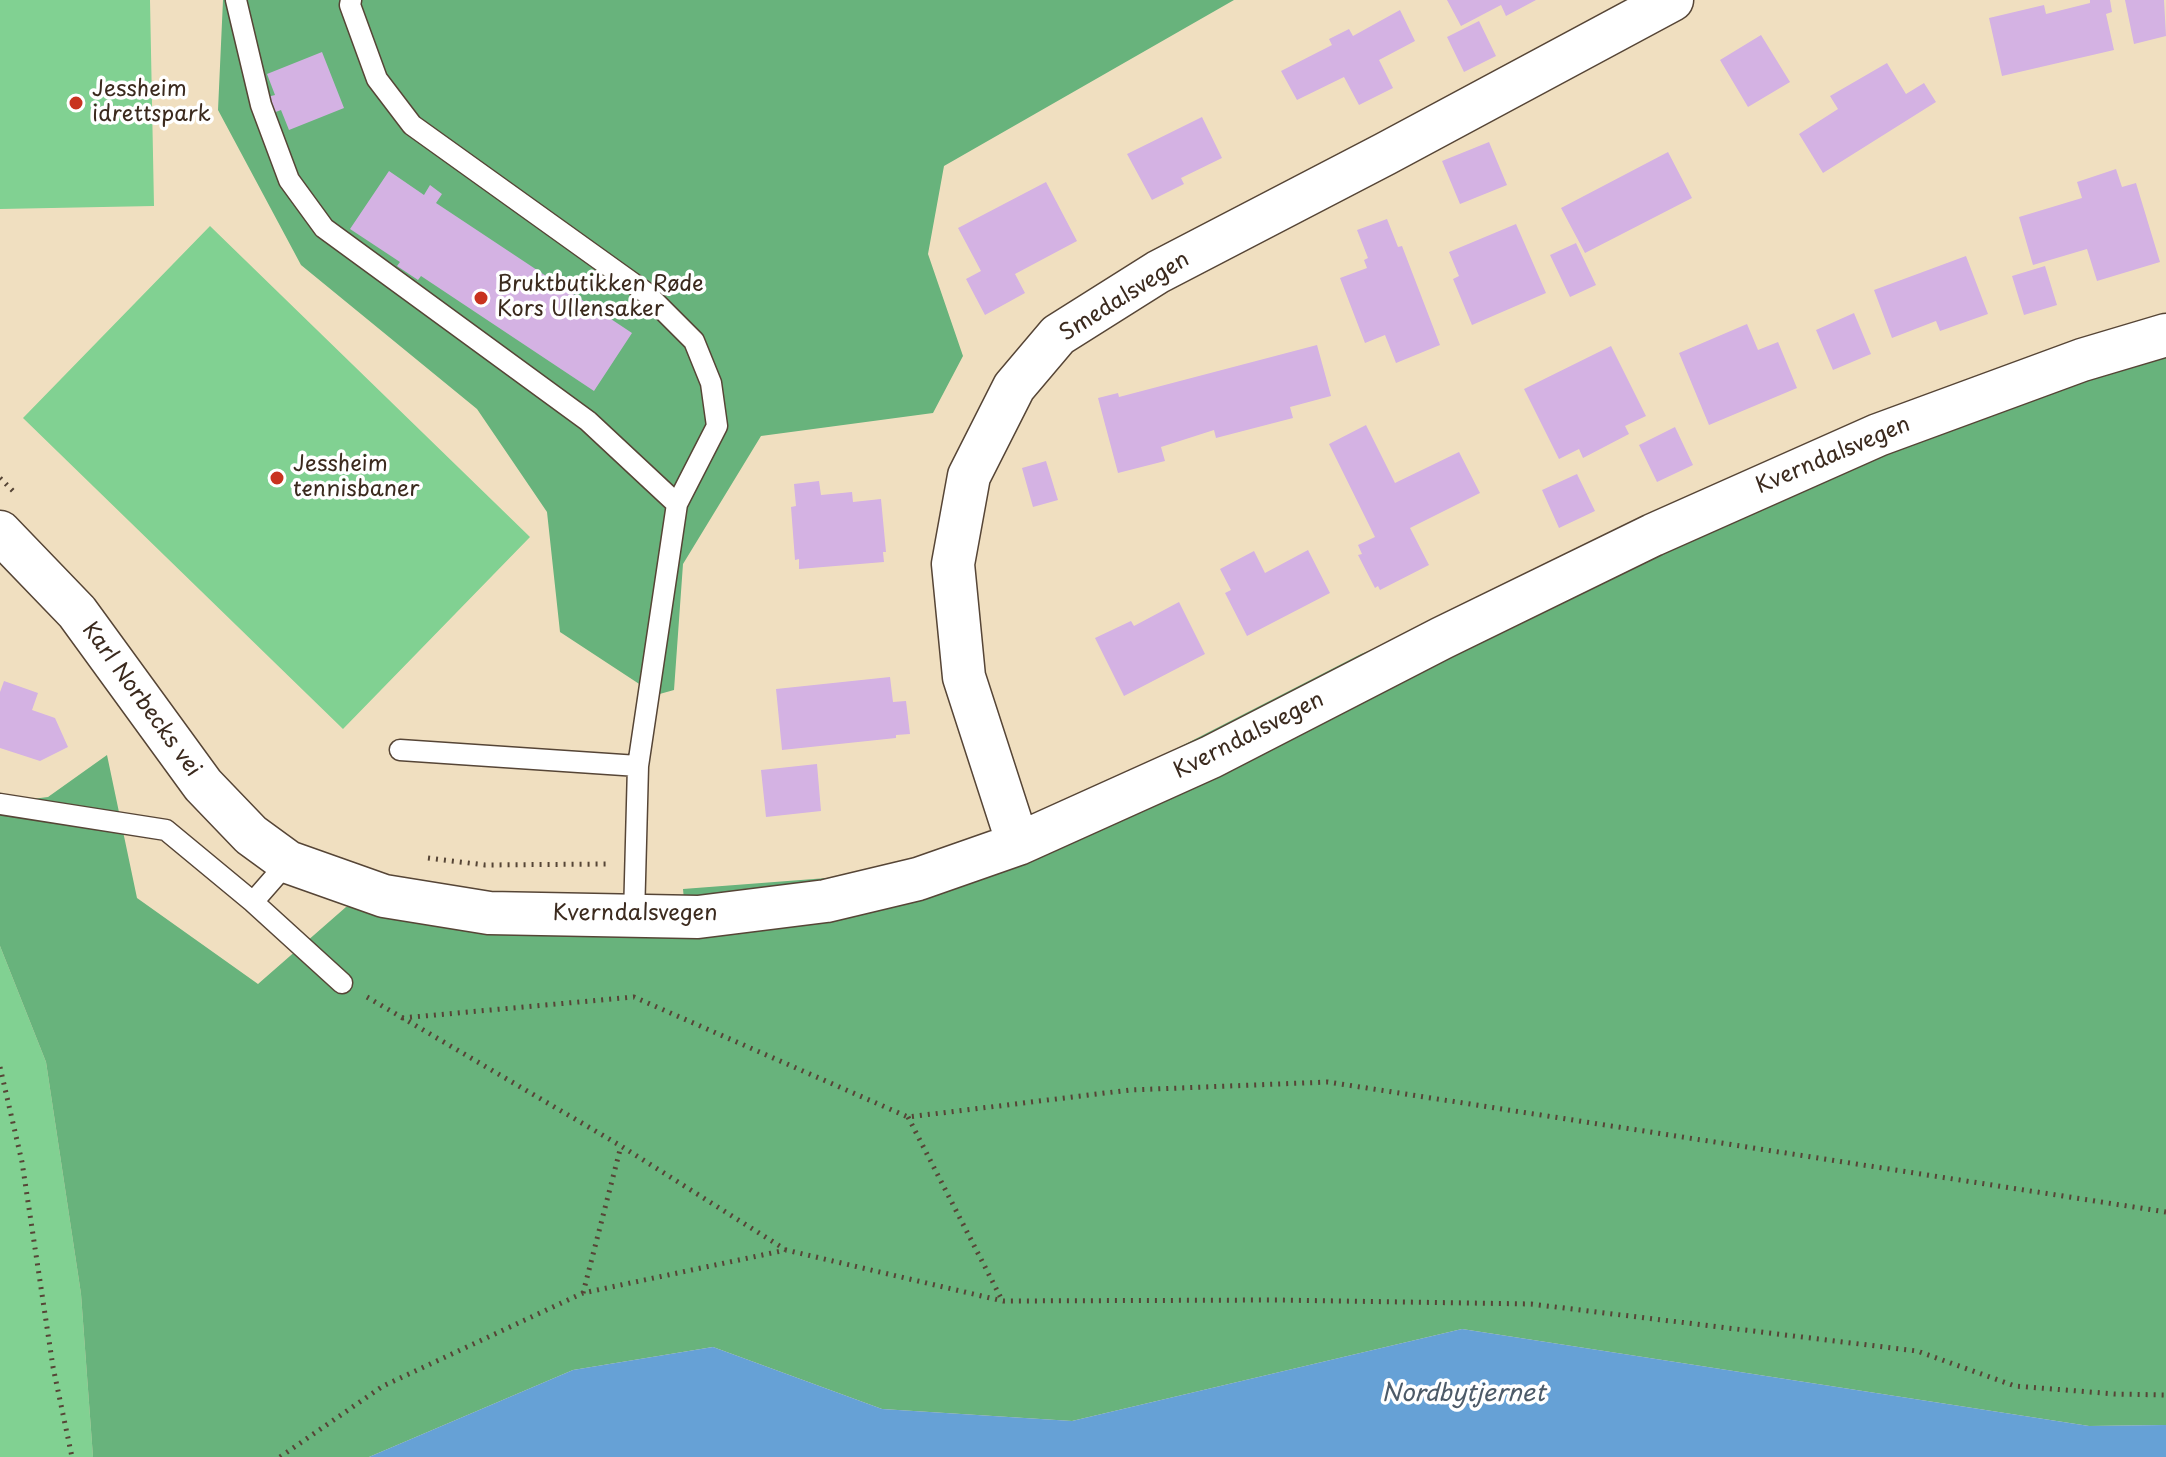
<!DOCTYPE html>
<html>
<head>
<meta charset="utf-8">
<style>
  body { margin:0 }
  canvas { display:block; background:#f0dfc0 }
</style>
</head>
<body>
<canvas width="2166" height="1457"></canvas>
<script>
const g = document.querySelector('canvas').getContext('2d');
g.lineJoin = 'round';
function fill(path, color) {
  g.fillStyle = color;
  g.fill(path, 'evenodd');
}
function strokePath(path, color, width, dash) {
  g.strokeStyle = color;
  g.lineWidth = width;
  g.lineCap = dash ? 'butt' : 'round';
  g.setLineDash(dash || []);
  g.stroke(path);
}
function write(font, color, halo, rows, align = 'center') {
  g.font = font + ' "Playpen Sans",sans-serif';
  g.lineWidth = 7;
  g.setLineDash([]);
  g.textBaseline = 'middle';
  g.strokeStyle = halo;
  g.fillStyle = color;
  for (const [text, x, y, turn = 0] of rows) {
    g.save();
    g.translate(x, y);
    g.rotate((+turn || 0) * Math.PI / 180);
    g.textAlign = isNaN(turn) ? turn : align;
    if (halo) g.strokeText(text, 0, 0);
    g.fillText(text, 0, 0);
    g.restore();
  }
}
fill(new Path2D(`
  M0,0H150L154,206L0,209Z
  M210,226L530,537L343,729L23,418Z
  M0,946L46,1062L81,1294L93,1457H0Z`), '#81d192');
fill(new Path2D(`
  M223,0H1234L944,166L928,254L963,356L933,413L761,436L683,564L674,690L656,695L560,632L547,512L477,409L301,265L218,110Z
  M2166,315V1425L2089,1426L1462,1329L1072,1421L882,1409L713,1347L573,1370L369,1457H93L81,1294L46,1062L0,946V803L48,797L107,755L137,898L258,984L346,907L526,898L684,900L683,889L879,874L1014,832L1361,654L1571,570L1783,466Z`), '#68b37c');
fill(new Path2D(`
  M1462,1329L2089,1426L2166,1425V1457H369L573,1370L713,1347L882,1409L1072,1421Z`), '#66a1d6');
fill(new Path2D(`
  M1447,0H1536L1506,16L1501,5L1461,26Z
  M2090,0H2110L2112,12L2106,14L2114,50L2002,76L1989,18L2044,5L2046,14L2090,3Z
  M2125,0H2164L2166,36L2134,44Z
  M1400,10L1415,41L1379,60L1393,88L1359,105L1344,77L1297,100L1281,71L1332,45L1329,39L1349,29L1353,36Z
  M1479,21L1496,56L1464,72L1447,37Z
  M1761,35L1790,82L1748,107L1720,60Z
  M322,52L344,108L289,130L281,110L273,113L267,97L275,95L267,74Z
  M1887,63L1906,94L1924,83L1936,102L1823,173L1799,134L1838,109L1830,96Z
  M1202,117L1222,158L1181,178L1184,184L1152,200L1127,154Z
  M1489,142L1507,185L1460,204L1442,161Z
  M1668,152L1692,198L1585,253L1561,208Z
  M2116,169L2122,187L2136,183L2160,262L2097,281L2087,249L2033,265L2019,217L2082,198L2077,182Z
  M389,171L424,195L430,185L442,194L436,203L632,333L594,391L421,276L418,280L397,266L400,262L350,229Z
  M1046,182L1077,241L1015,274L1025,293L985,315L966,279L981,271L958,228Z
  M1387,219L1398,247L1402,246L1440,345L1396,363L1385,335L1365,343L1340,278L1367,268L1364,260L1368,258L1357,230Z
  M1516,224L1546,293L1472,325L1453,279L1459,276L1449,252Z
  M1576,243L1596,285L1570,297L1550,255Z
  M1966,256L1988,314L1940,331L1936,321L1892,338L1874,290Z
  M2045,266L2057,305L2024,315L2012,276Z
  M1854,313L1871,354L1833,370L1816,330Z
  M1747,324L1758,350L1778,342L1797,388L1709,425L1679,353Z
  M1317,345L1331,396L1290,407L1293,418L1216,438L1214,430L1161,447L1165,461L1118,473L1098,398L1118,393L1119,397Z
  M1611,346L1646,416L1625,426L1629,434L1583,458L1579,449L1559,459L1524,389Z
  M1366,425L1395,483L1459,452L1480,493L1410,528L1429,565L1380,590L1378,586L1375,588L1358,555L1362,554L1358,545L1375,537L1329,444Z
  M1675,427L1693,465L1657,482L1639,445Z
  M1046,461L1058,500L1033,507L1022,468Z
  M1577,474L1595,511L1559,528L1542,490Z
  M819,481L821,495L852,492L853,502L881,499L886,552H883L884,562L799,569V559L795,560L791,507L796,506L794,484Z
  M1308,550L1330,593L1247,636L1225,593L1231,590L1220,569L1254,551L1265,573Z
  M1179,602L1205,654L1124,696L1095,638L1131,621L1134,626Z
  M890,677L893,702L906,701L910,734L896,735V738L782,750L776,689Z
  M4,681L38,693L32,710L55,718L68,747L40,761L0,748V692Z
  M817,764L821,811L766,817L761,770Z`), '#d4b2e3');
const service = new Path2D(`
  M236,0L261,105L289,180L324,228L588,421L677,504
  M351,0L350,5L377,79L412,125L645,292L694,341L711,383L717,426L677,504L638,766L634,917
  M400,750L638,766
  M0,804L166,830L253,902
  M288,862L253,902L342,983`);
const minor = new Path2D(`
  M0,532L77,612L203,785L251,835L288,862L384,896L489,913L698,917L826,901L918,879L1018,844L1211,757L1442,638L1653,535L1878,435L2082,360L2166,335
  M1018,844L964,677L953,564L969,476L1014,387L1058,335L1158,272L1385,154L1672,0`);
strokePath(service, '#564536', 23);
strokePath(minor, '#564536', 45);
strokePath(new Path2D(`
  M0,478L16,494
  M428,858L485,865L606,864
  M367,997L621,1146L786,1250
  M402,1018L634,997L908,1117L1130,1090L1328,1082L2166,1212
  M0,1067L22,1162L53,1367L72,1457
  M908,1117L1002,1300
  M583,1293L621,1146
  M280,1457L383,1386L583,1293L786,1250L1003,1301L1277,1300L1531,1304L1917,1351L2015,1386L2115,1394L2166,1395`), '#564536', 5, [2, 6]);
strokePath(service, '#fff', 20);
strokePath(minor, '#fff', 42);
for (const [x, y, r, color] of [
  [76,103,8,"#c8321e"],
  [481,298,8,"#c8321e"],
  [277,478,8,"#c8321e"]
]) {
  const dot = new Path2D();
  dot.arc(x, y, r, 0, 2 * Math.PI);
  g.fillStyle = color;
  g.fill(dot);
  strokePath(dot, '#fff', 3);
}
write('22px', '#3b2a1e', '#fff', [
  ["Jessheim",92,90],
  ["idrettspark",92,115],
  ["Bruktbutikken Røde",497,285],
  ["Kors Ullensaker",497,310],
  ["Jessheim",293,465],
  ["tennisbaner",293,490]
], 'left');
write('22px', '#3b2a1e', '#fff', [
  ["Smedalsvegen",1125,297,-32],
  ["Kverndalsvegen",1833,456,-23],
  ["Karl Norbecks vei",141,700,54],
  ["Kverndalsvegen",1249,736,-27],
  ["Kverndalsvegen",635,914]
]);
write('italic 24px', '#4c5a68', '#fff', [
  ["Nordbytjernet",1463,1394]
]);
</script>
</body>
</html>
